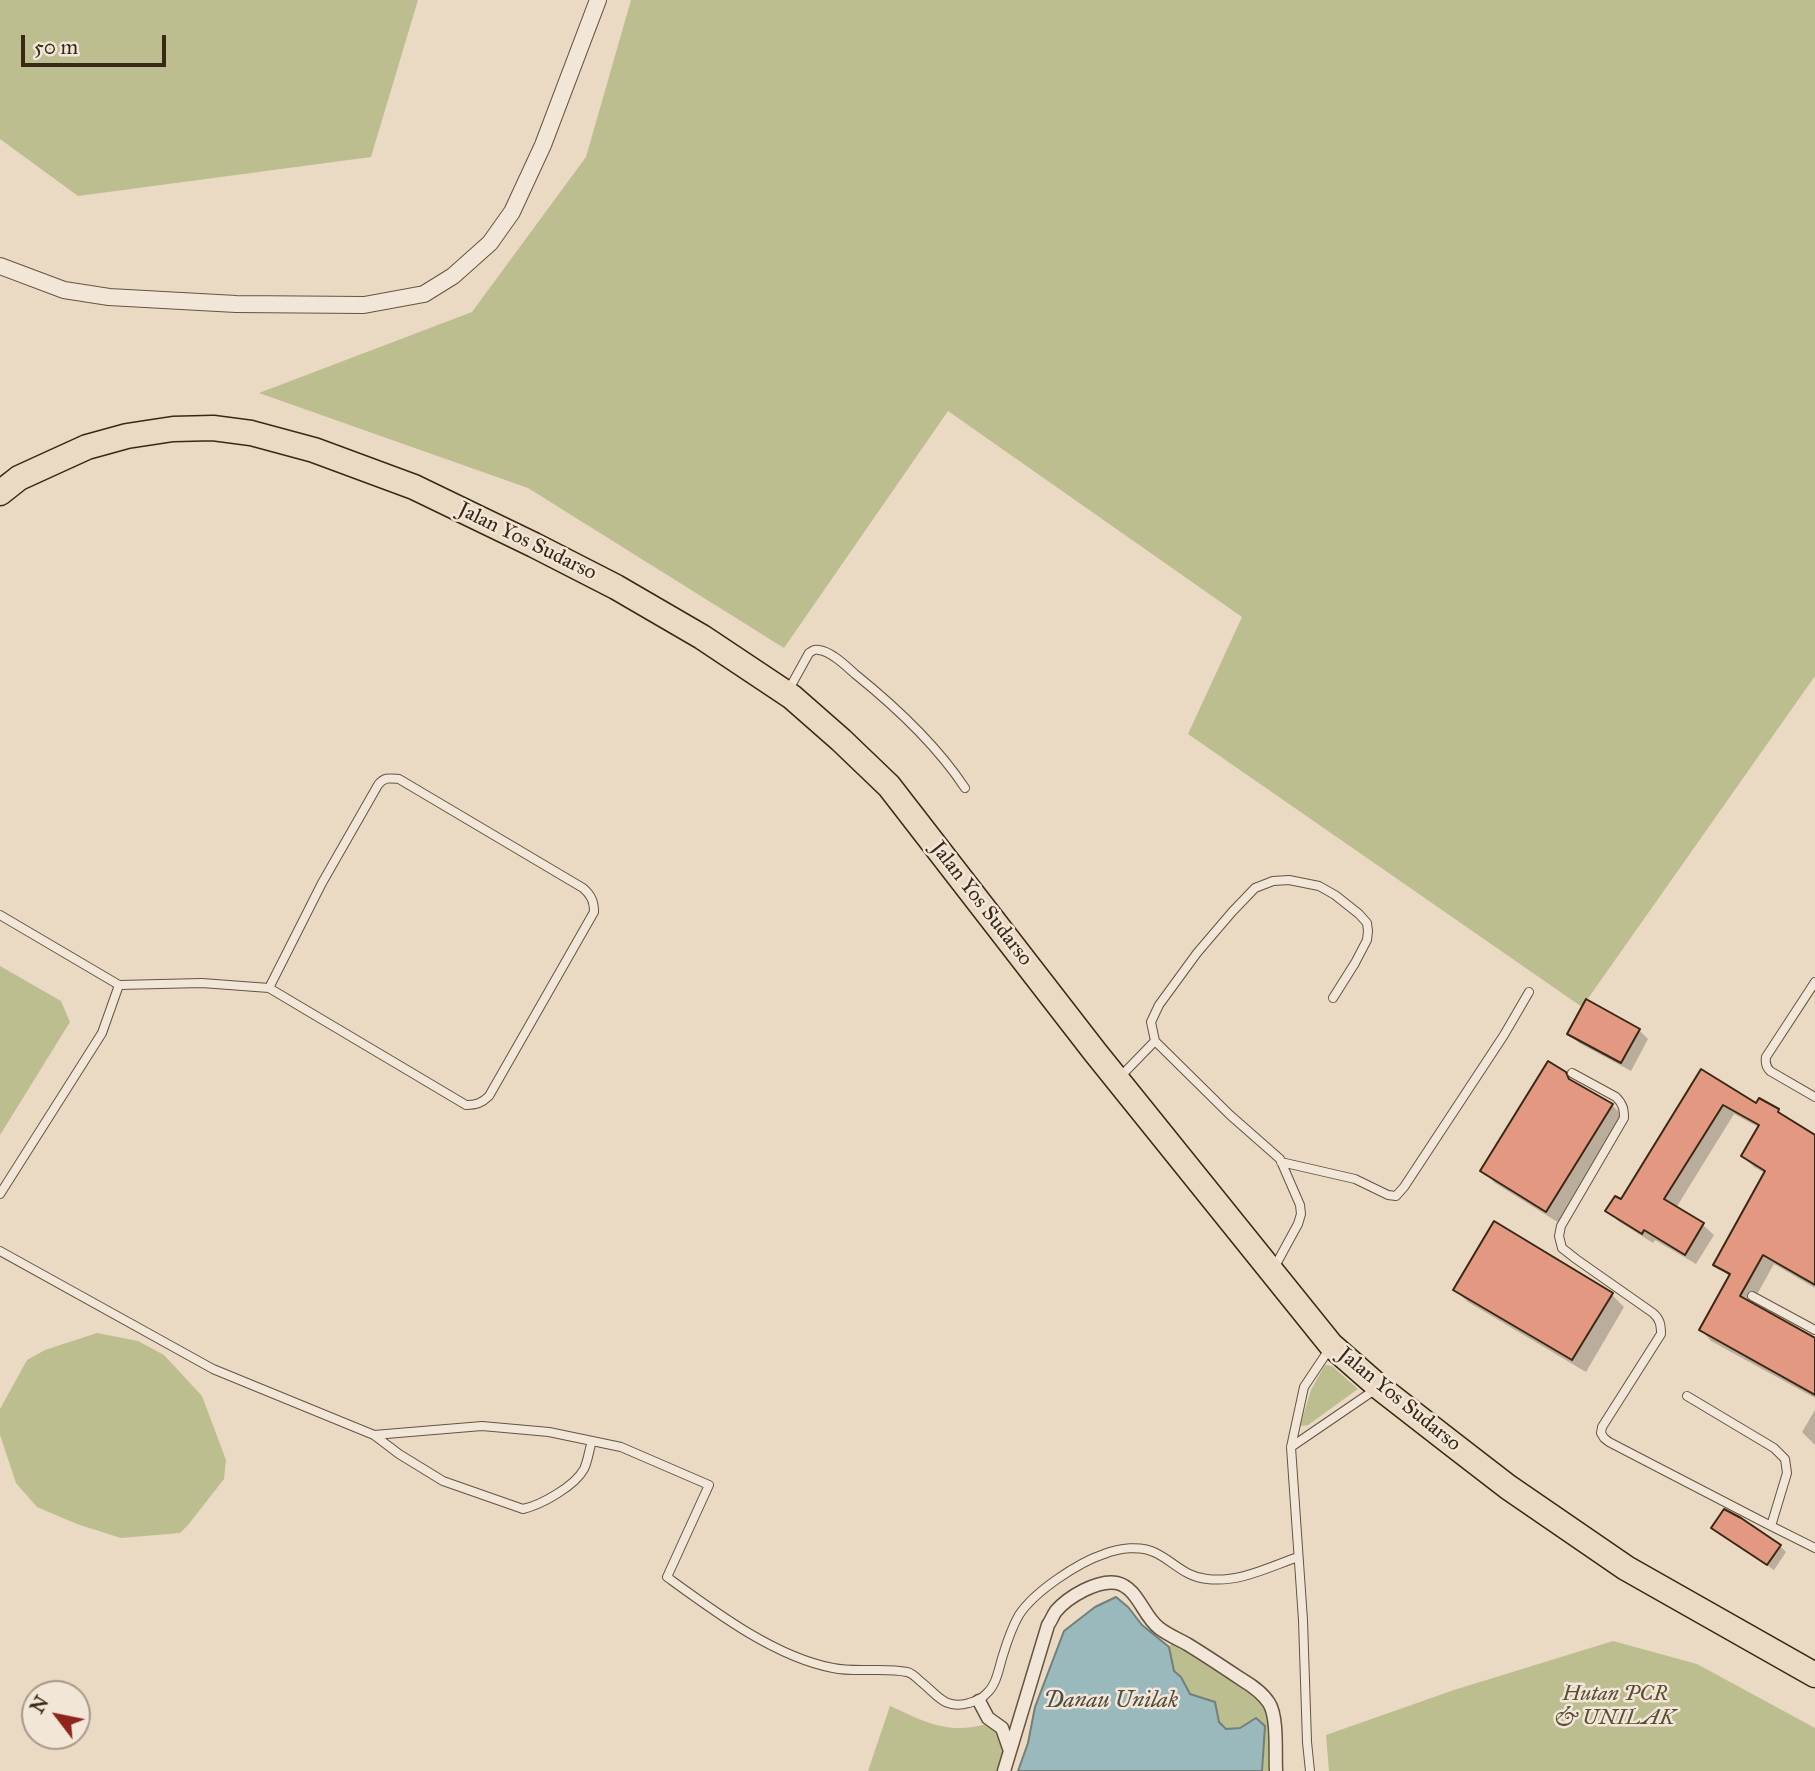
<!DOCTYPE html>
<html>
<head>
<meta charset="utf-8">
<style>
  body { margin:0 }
  #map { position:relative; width:1815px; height:1771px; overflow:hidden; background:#ead9c3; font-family:"IM FELL Great Primer",serif }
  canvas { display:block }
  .north { position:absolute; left:21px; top:1680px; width:70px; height:70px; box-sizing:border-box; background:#f1e6d8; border:2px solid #a79a89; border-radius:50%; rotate:302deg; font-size:19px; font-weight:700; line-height:28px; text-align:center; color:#392813 }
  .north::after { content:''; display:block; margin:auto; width:24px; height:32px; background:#8f2418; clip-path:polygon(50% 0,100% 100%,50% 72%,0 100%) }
  .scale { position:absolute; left:21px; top:35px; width:145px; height:32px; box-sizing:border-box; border:4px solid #392813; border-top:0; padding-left:9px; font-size:21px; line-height:24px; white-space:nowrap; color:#392813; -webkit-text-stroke:5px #f1e6d8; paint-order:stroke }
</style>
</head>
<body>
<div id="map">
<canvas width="1815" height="1771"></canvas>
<div class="north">N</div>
<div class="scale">50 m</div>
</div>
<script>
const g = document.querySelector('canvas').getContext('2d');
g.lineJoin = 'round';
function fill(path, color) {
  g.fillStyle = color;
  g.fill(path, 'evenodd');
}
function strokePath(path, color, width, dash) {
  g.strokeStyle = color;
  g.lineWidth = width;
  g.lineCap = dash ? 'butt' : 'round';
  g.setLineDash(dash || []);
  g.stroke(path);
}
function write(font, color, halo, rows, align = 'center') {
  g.font = font + ' "IM FELL Great Primer",serif';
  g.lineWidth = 5;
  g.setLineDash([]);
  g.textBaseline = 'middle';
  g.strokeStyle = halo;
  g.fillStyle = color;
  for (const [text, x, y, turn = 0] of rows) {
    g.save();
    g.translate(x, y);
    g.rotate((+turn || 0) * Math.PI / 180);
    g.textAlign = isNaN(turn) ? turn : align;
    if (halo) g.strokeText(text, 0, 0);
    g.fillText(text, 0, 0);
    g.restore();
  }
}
fill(new Path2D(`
  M0,0H418L371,157L78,196L0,139Z
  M631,0H1815V676L1582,1007L1188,734L1242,617L948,411L784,648L528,488L259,393L472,312L586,157Z
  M0,966L61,1001L70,1022L0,1135Z
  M97,1333L138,1341L164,1355L202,1396L226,1460L224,1479L188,1525L180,1533L121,1538L77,1524L37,1507L16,1483L0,1435V1409L27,1360L45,1350Z
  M1325,1365L1332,1366L1358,1389L1308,1425L1300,1426L1311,1390Z
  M1613,1641L1697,1664L1815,1728V1771H1329L1326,1735L1454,1690Z
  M1172,1643L1243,1689L1259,1696L1269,1716L1274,1771H1263L1264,1726L1256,1718L1240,1728L1226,1729L1219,1722L1215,1702L1190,1694L1181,1677L1174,1671L1169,1647Z
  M890,1706C926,1722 947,1735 987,1724L996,1731L1006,1745L999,1771H868Z`), '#bdbe8f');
const water = new Path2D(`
  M1116,1597L1128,1607L1142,1625L1169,1647L1174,1671L1181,1677L1190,1694L1215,1702L1219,1722L1226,1729L1240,1728L1256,1718L1265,1726L1262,1771H1018L1028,1743L1035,1707L1064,1631L1095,1607Z`);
fill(water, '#9ab9bc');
strokePath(water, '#737f78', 2);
fill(new Path2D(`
  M1639,1030L1648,1039L1631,1071L1579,1043L1570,1034Z
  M1702,1071L1757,1105L1778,1110L1788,1120L1815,1137V1288L1774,1264L1751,1305L1815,1340V1398L1711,1341L1701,1330L1730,1277L1715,1264L1766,1174L1754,1167L1743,1156L1760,1128L1734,1114L1676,1208L1703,1225L1714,1235L1696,1264L1655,1240L1653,1243L1618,1221L1607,1211L1621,1202Z
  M1564,1074L1575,1084L1612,1105L1625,1118L1559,1223L1495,1183L1482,1170Z
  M1455,1290L1611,1294L1624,1307L1586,1372L1468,1302Z
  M1815,1410V1445L1802,1432Z
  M1719,1533L1780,1546L1786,1552L1774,1570Z`), '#0003');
const building = new Path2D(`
  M1586,999L1640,1029L1621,1063L1567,1034Z
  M1548,1061L1566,1072L1569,1079L1613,1104L1546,1212L1480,1171Z
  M1701,1069L1756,1103L1759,1098L1779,1109L1778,1112L1815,1135V1285L1763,1255L1740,1296L1815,1338V1395L1699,1330L1730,1274L1713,1265L1765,1171L1741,1156L1759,1125L1723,1105L1664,1199L1704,1223L1685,1255L1644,1230L1642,1234L1605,1211L1615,1196L1621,1199Z
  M1494,1221L1613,1293L1572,1360L1453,1290Z
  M1724,1509L1741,1518L1781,1545L1767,1565L1711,1528Z`);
fill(building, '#e39882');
strokePath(building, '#392813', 2);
const service = new Path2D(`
  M788,691L809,653C814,650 814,649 819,650C832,652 846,666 855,674C896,707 936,744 965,788
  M0,915L119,985L102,1033L0,1194
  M1815,982L1766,1057C1765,1063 1766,1067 1770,1071L1815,1097
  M119,985L202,983L269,988L466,1105C476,1105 482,1103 489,1096L594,912C594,901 591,895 583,888L399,779C389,778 384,777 378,785L322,883L269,988
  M1572,1073L1616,1097C1623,1104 1624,1109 1624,1118L1561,1226L1559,1236L1562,1248L1576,1259L1653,1313C1660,1319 1661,1325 1661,1334L1602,1427L1601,1433L1604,1438L1609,1442L1771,1526
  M1120,1077L1155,1041
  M1281,1162L1355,1179L1388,1195L1396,1196L1404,1187L1504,1035L1529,992
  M0,1251L213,1369L374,1435L482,1426L549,1432L621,1447L709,1485L667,1577C715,1612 775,1657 833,1668C857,1673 883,1667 907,1672C912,1673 916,1677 920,1681C938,1695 944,1710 969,1703C977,1701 982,1699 987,1693C997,1684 999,1667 1003,1655C1007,1642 1012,1627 1019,1615C1034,1592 1077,1563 1104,1554C1119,1548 1141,1545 1156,1553C1174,1562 1185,1577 1207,1579C1239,1583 1269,1567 1298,1557
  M1274,1268L1298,1224L1301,1214L1300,1205L1280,1159L1230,1115L1155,1041L1151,1022L1159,1005L1197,953L1232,912L1255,888L1273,881L1289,880L1319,886L1335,895L1359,914L1367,923L1368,931L1367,940L1355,963L1333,998
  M1752,1296L1815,1330
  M1687,1396L1774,1448L1785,1459L1787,1473L1771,1526L1815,1548
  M374,1435L399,1454L443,1481L523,1509C541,1505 575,1486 584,1469C588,1461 589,1450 592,1441
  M1291,1447L1376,1389
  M1310,1771L1307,1742L1303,1620L1291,1447L1304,1387L1330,1348`);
const pedestrian = new Path2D(`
  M979,1701L988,1718L1002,1728L1010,1751
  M1004,1771L1048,1625C1051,1621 1053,1615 1056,1611C1068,1597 1098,1579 1117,1583C1138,1588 1143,1616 1159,1628C1168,1635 1178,1639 1187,1644C1205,1655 1223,1667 1241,1679C1251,1685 1262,1692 1269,1703C1278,1717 1275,1753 1276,1771`);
const minor = new Path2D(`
  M0,266L64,290L109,297L236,304L364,305L424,294L453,276L490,243L512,212L543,145L598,0`);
const primary = new Path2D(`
  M0,493L19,478L54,462L87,447L127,436L173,429L213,428L251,433L314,450L414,487L534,545L616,587L702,637L792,697L841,740L889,786L1095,1052L1331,1345L1379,1387L1451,1443L1508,1487L1626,1568L1815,1675`);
strokePath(service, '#65543f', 10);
strokePath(pedestrian, '#65543f', 15);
strokePath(minor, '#65543f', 18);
strokePath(primary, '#392813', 27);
strokePath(service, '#f1e6d8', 8);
strokePath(pedestrian, '#f1e6d8', 12);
strokePath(minor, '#f1e6d8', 16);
strokePath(primary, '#ead9c3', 24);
write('21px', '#392813', '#f1e6d8', [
  ["Jalan Yos Sudarso",527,542,26],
  ["Jalan Yos Sudarso",981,904,52],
  ["Jalan Yos Sudarso",1399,1400,39]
]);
write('italic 21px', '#5a4e32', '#f1e6d8', [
  ["Hutan PCR",1615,1695],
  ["& UNILAK",1615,1719]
]);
write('italic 23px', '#514c3d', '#f1e6d8', [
  ["Danau Unilak",1111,1701]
]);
</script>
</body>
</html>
